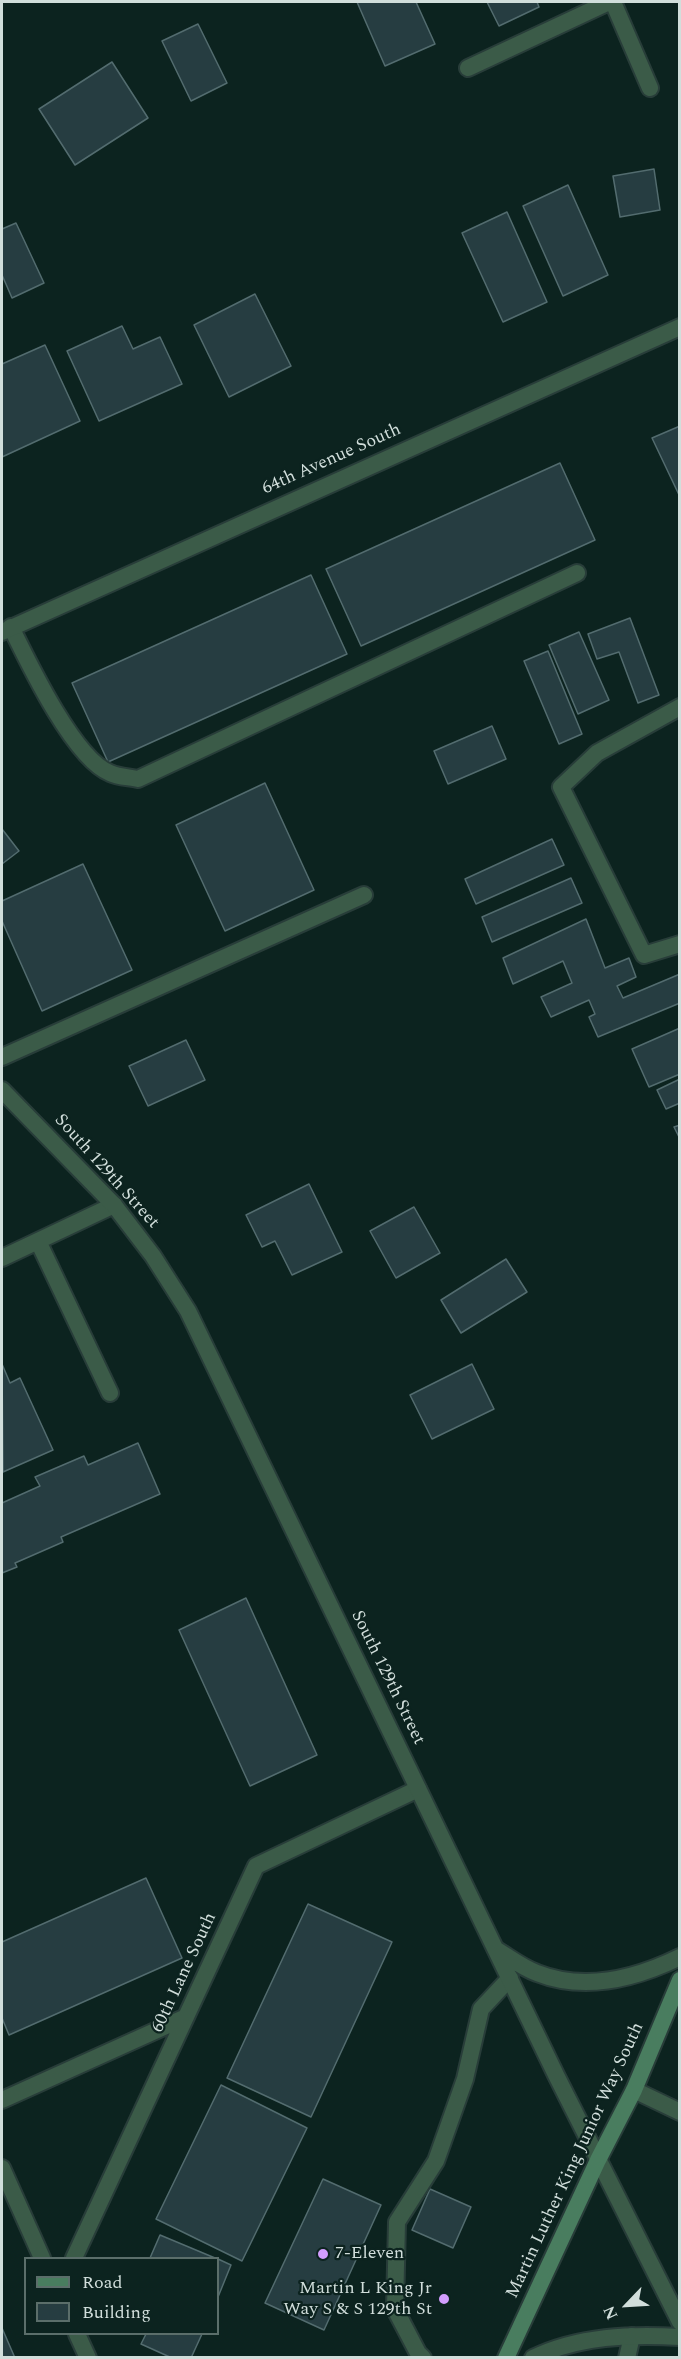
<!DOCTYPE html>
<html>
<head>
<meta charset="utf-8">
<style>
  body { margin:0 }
  #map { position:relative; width:681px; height:2359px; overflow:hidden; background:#0c231f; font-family:Spectral,serif }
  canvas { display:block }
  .frame { position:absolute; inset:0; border:3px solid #d1dedb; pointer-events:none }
  .legend { position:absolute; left:24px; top:2257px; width:195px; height:78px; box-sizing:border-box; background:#0c231f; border:2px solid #5b6e6a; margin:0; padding:8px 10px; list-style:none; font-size:18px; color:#d1dedb }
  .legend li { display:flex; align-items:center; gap:12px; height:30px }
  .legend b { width:30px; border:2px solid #5b6e6a }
  .north { position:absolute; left:597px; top:2275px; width:60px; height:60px; -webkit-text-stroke:4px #0c231f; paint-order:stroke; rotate:245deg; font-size:16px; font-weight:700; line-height:24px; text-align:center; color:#d1dedb }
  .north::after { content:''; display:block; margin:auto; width:21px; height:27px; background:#d1dedb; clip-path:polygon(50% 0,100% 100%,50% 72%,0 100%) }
</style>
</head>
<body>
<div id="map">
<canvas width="681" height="2359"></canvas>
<div class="frame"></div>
<ul class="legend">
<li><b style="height:8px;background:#497d5f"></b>Road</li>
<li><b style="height:16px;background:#263d41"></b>Building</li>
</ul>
<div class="north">N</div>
</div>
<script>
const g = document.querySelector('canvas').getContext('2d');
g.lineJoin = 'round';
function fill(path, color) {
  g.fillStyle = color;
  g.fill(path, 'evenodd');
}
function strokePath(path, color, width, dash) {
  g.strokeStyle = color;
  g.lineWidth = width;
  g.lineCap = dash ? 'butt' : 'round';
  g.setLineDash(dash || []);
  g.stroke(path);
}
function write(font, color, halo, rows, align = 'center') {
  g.font = font + ' Spectral,serif';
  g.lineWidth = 4.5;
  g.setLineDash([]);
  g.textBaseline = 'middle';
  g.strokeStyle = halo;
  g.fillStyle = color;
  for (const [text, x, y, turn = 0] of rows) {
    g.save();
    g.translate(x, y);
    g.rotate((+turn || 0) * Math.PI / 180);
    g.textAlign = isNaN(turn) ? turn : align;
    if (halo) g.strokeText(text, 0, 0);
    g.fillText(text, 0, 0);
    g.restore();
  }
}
const building = new Path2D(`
  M357,2H416L435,44L385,66Z
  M487,2H537L539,7L499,26Z
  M198,24L227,83L191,101L162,41Z
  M112,62L148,118L75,165L39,109Z
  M654,169L660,210L620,217L613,176Z
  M568,185L608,275L563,296L523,206Z
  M507,212L547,302L503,322L462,233Z
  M16,223L44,283L12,298L2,275V229Z
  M255,294L291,366L229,397L194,325Z
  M122,326L133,349L160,337L182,384L99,421L67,351Z
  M45,345L80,421L2,457V364Z
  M680,426V497L652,438Z
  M560,463L595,540L361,646L326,569Z
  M311,575L347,654L108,762L72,683Z
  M630,618L659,695L638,703L619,652L597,659L588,634Z
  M579,632L609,700L578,714L549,645Z
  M548,651L582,734L559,744L524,661Z
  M492,726L506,759L448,784L434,751Z
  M265,783L314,890L225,931L176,825Z
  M2,829L19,851L2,864Z
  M552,839L564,865L476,904L465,879Z
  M83,864L132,970L42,1011L2,921V901Z
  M571,878L582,903L492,942L482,917Z
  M586,919L605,968L629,958L636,977L617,986L623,998L680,974V1003L598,1037L589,1017L595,1014L589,1000L551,1017L541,997L572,983L563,961L513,984L503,958Z
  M680,1028V1074L649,1087L632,1049Z
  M186,1040L205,1080L148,1106L129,1066Z
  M680,1079V1103L666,1109L657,1090Z
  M680,1125V1139L674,1127Z
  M309,1184L342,1252L292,1275L275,1241L262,1247L246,1215Z
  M414,1207L440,1253L396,1278L370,1231Z
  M506,1259L527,1292L461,1333L441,1300Z
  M2,1364L10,1383L20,1378L53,1450L3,1472Z
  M472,1364L494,1409L432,1439L410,1395Z
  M138,1443L160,1494L61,1537L63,1542L15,1563L17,1567L2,1573V1503L40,1486L35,1477L84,1456L88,1465Z
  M246,1598L317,1755L250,1786L179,1630Z
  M146,1878L182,1958L9,2035L2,2018V1942Z
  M308,1904L392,1942L311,2117L227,2078Z
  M221,2085L307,2128L242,2261L156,2219Z
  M323,2179L381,2205L324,2330L265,2303Z
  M430,2189L471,2207L453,2248L412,2230Z
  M160,2235L215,2258H150Z
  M218,2259L231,2265L218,2297Z
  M2,2328L15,2358H2Z
  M146,2334H202L191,2358H172L141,2344Z`);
fill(building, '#263d41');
strokePath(building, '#536c6f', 1.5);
const service = new Path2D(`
  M11,627C28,662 74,759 110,773C118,777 129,777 138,779L577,573
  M680,707L597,753L561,787L644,955L680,944
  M2,1057L364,895
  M38,1241L110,1393
  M2,1258L114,1205
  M634,2090L680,2112
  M2,2100L186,2017
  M2,2168L42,2258
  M74,2258L256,1866L418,1789
  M77,2334L88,2358
  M423,2358L418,2353L395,2309L397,2222L436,2161L465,2079L481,2009L510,1978
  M627,2358L632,2336`);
const minor = new Path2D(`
  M613,2L650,88
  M468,68L609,2
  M2,632L680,327`);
const tertiary = new Path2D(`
  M2,1090L114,1205L153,1256L188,1311L556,2075L680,2322
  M497,1950C510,1958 523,1968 537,1973C585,1992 635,1979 680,1957
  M533,2358C578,2336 631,2334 680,2337`);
const secondary = new Path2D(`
  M506,2358L598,2160L634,2090L680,1980`);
strokePath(service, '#283d39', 20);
strokePath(minor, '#283d39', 20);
strokePath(tertiary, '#283d39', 20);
strokePath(secondary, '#283d39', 20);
strokePath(service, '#3b5b48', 16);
strokePath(minor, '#3b5b48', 16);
strokePath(tertiary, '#3b5b48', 16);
strokePath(secondary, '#497d5f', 16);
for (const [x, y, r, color] of [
  [323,2254,6,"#d29dfd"],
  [444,2299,6,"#d29dfd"]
]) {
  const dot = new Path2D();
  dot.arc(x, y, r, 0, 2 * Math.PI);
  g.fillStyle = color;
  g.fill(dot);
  strokePath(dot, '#0c231f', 2);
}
write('18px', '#d1dedb', '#0c231f', [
  ["64th Avenue South",332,460,-24],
  ["South 129th Street",106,1172,48],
  ["South 129th Street",387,1678,64],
  ["60th Lane South",185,1973,-65],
  ["Martin Luther King Junior Way South",576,2161,-65]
]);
write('18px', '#d1dedb', '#0c231f', [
  ["7-Eleven",335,2254],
  ["Martin L King Jr",432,2289,"right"],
  ["Way S & S 129th St",432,2310,"right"]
], 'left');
</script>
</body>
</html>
